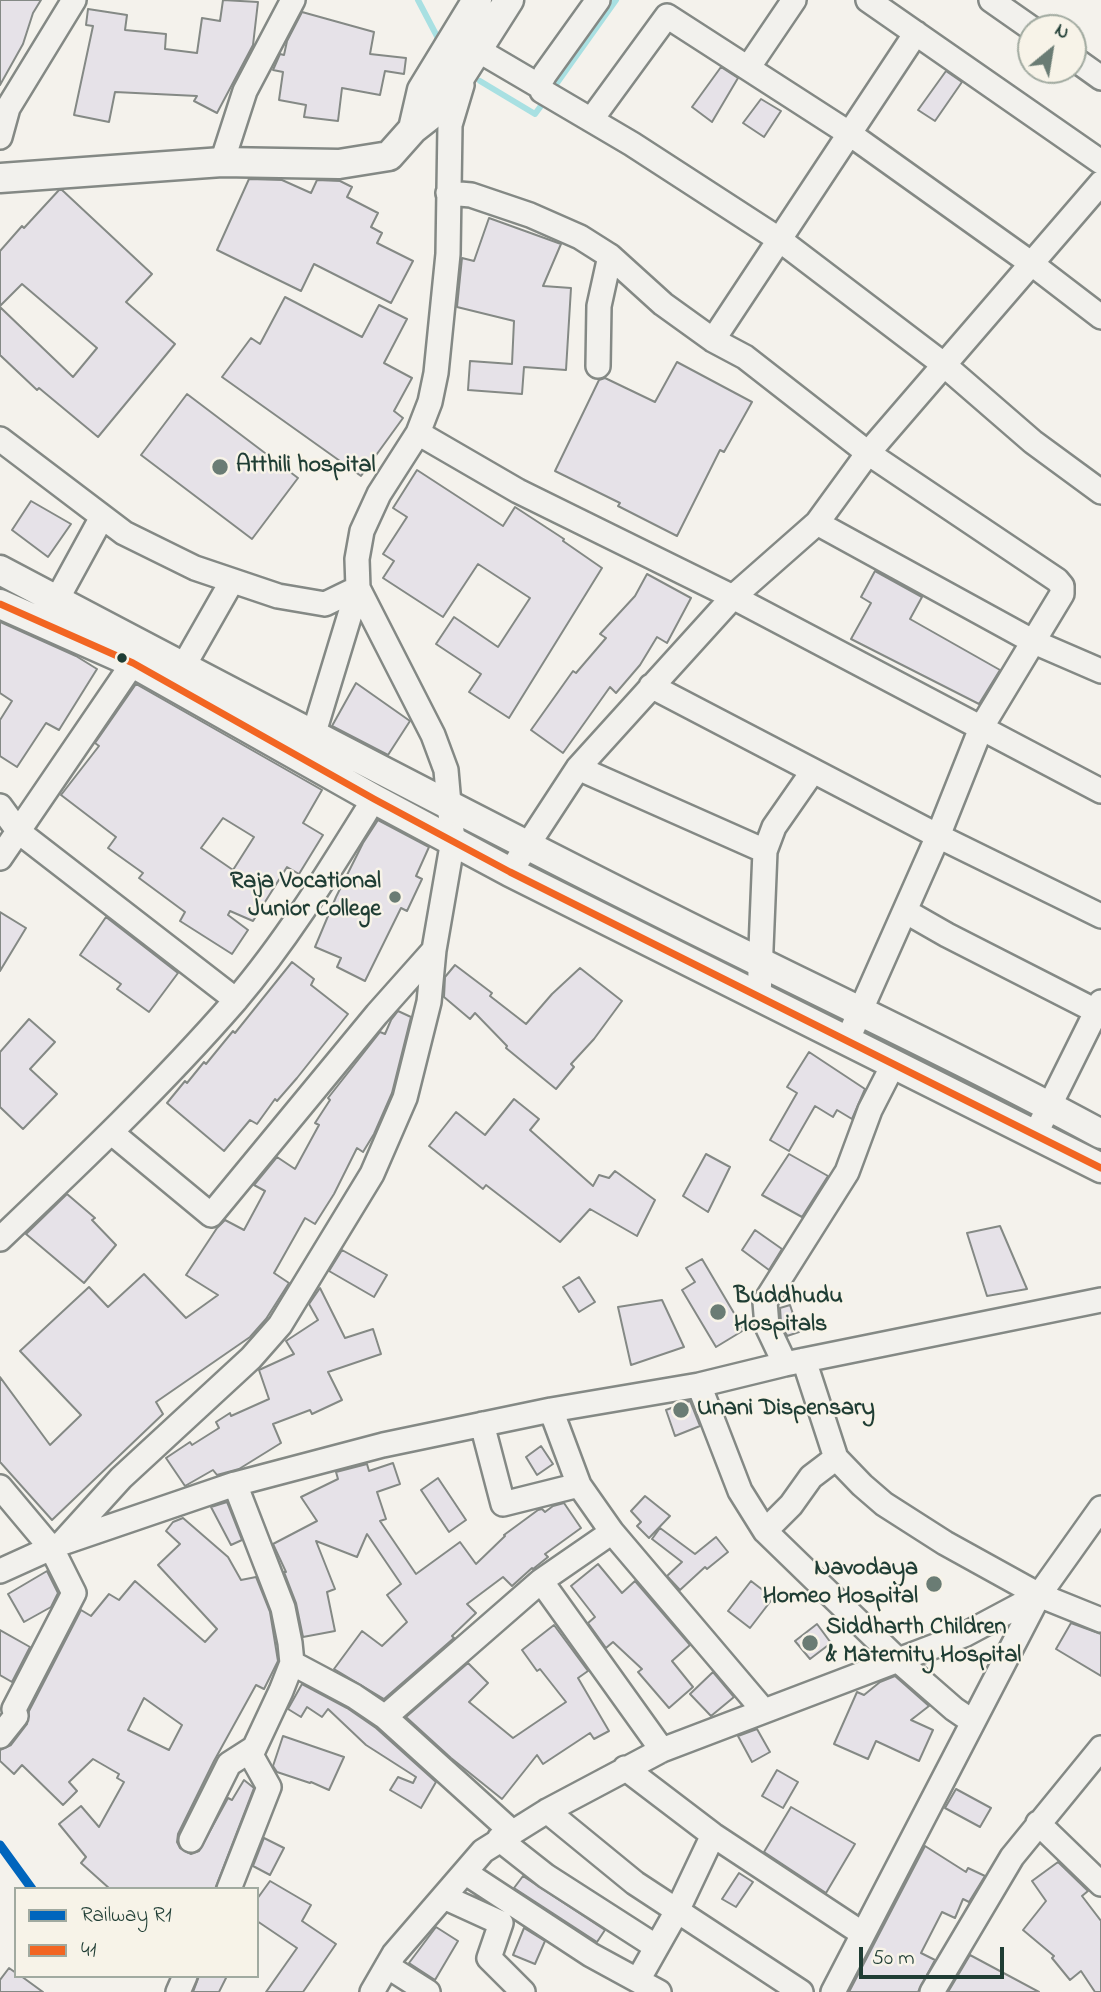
<!DOCTYPE html>
<html>
<head>
<meta charset="utf-8">
<style>
  body { margin:0 }
  #map { position:relative; width:1101px; height:1992px; overflow:hidden; background:#f4f2ec; font-family:"Indie Flower",sans-serif }
  canvas { display:block }
  .legend { position:absolute; left:14px; top:1887px; width:245px; height:91px; box-sizing:border-box; background:#f7f3e8; border:2px solid #a1aaa0; margin:0; padding:9px 12px; list-style:none; font-size:21px; color:#1f3d34 }
  .legend li { display:flex; align-items:center; gap:14px; height:35px }
  .legend b { width:35px; border:2px solid #a1aaa0 }
  .north { position:absolute; left:1017px; top:14px; width:70px; height:70px; box-sizing:border-box; background:#f7f3e8; border:2px solid #a1aaa0; border-radius:50%; rotate:30deg; font-size:19px; font-weight:700; line-height:28px; text-align:center; color:#1f3d34 }
  .north::after { content:''; display:block; margin:auto; width:24px; height:32px; background:#6a7c74; clip-path:polygon(50% 0,100% 100%,50% 72%,0 100%) }
  .scale { position:absolute; left:859px; top:1947px; width:145px; height:32px; box-sizing:border-box; border:4px solid #1f3d34; border-top:0; padding-left:9px; font-size:21px; line-height:24px; white-space:nowrap; color:#1f3d34; -webkit-text-stroke:5px #f7f3e8; paint-order:stroke }
</style>
</head>
<body>
<div id="map">
<canvas width="1101" height="1992"></canvas>
<ul class="legend">
<li><b style="height:9px;background:#0065bd"></b>Railway R1</li>
<li><b style="height:9px;background:#f26522"></b>41</li>
</ul>
<div class="north">N</div>
<div class="scale">50 m</div>
</div>
<script>
const g = document.querySelector('canvas').getContext('2d');
g.lineJoin = 'round';
function strokePath(path, color, width, dash) {
  g.strokeStyle = color;
  g.lineWidth = width;
  g.lineCap = dash ? 'butt' : 'round';
  g.setLineDash(dash || []);
  g.stroke(path);
}
function fill(path, color) {
  g.fillStyle = color;
  g.fill(path, 'evenodd');
}
function write(font, color, halo, rows, align = 'center') {
  g.font = font + ' "Indie Flower",sans-serif';
  g.lineWidth = 5;
  g.setLineDash([]);
  g.textBaseline = 'middle';
  g.strokeStyle = halo;
  g.fillStyle = color;
  for (const [text, x, y, turn = 0] of rows) {
    g.save();
    g.translate(x, y);
    g.rotate((+turn || 0) * Math.PI / 180);
    g.textAlign = isNaN(turn) ? turn : align;
    if (halo) g.strokeText(text, 0, 0);
    g.fillText(text, 0, 0);
    g.restore();
  }
}
strokePath(new Path2D(`
  M418,0L440,42
  M480,81L535,114L546,99
  M552,90L616,0`), '#a8e0e2', 6);
const building = new Path2D(`
  M0,0H41L33,13L23,44L0,85Z
  M223,0L258,2L253,45L217,113L194,101L197,96L115,92L109,122L74,115L93,26L86,25L88,9L127,15L125,30L166,34L165,49L197,53L202,18L220,21Z
  M302,12L374,32L370,54L406,58L404,74L385,71L380,95L342,88L338,121L304,117L306,105L279,100L283,72L273,70L280,54L284,55L287,41Z
  M721,67L738,78L712,122L692,107Z
  M946,71L962,82L935,121L918,110Z
  M761,99L781,111L764,137L743,123Z
  M249,179L282,180L311,193L317,180L340,181L352,187L347,197L378,213L371,227L382,233L377,243L413,261L391,303L314,264L301,291L217,250Z
  M59,190H62L152,274L126,302L175,344L98,437L39,388L37,390L0,355V307L73,377L97,348L22,284L0,306V251L22,226L24,228Z
  M489,218L561,244L543,286L571,288L566,370L524,367L522,394L468,390L470,361L512,364L514,321L457,307L462,258L474,261Z
  M285,297L362,337L379,305L407,319L384,363L412,378L394,411L403,418L361,476L222,377L251,338L260,344Z
  M677,362L752,402L724,452L720,450L677,536L618,506L620,503L555,471L599,380L605,378L655,402Z
  M187,394L298,478L252,539L141,455Z
  M417,470L503,526L515,507L564,539L563,541L602,568L509,718L469,692L481,674L436,644L454,617L498,647L530,598L478,564L443,617L383,578L394,561L383,554L407,517L393,508Z
  M31,501L71,524L48,557L12,530Z
  M875,571L922,597L910,619L1000,670L979,704L851,639L871,603L861,597Z
  M647,574L691,598L667,643L657,637L640,665L616,693L610,687L563,753L531,730L573,671L576,673L606,638L600,634L635,596Z
  M0,622L76,656L97,669L59,730L46,723L17,767L0,756V720L12,701L0,693Z
  M356,683L410,721L388,755L332,726Z
  M136,684L322,790L303,823L323,835L299,874L287,867L253,921L230,911L228,915L248,930L232,954L180,921L185,912L139,878L143,873L108,848L116,837L61,795L99,746L95,743ZM223,818L254,837L233,870L201,848Z
  M378,820L429,847L416,876L422,879L407,911L401,908L365,981L337,967L341,958L315,947L336,897L363,843Z
  M0,912L26,928L0,971Z
  M106,917L178,973L149,1012L117,989L121,984L80,955Z
  M292,962L314,979L311,985L348,1014L297,1078L277,1101L275,1099L257,1124L250,1120L224,1151L167,1103L185,1081L187,1083L204,1062L206,1064L233,1031L235,1033Z
  M455,965L492,993L490,996L526,1024L552,994L580,968L622,1001L594,1039L571,1064L574,1067L556,1089L506,1048L507,1046L475,1013L470,1019L444,997L445,977Z
  M398,1011L411,1017L392,1093L374,1134L363,1152L357,1148L334,1194L315,1224L305,1218L274,1273L289,1283L266,1319L250,1337L156,1402L163,1414L52,1520L0,1462V1377L50,1445L81,1415L20,1351L89,1287L108,1307L144,1274L186,1318L218,1295L186,1275L217,1228L225,1220L244,1230L265,1191L254,1185L277,1157L295,1169L319,1125L315,1123L330,1100L328,1098L380,1032L385,1034L391,1020Z
  M29,1019L55,1042L30,1069L57,1094L23,1129L0,1107V1052Z
  M809,1052L865,1089L852,1119L837,1110L833,1117L815,1106L789,1151L770,1140L797,1093L787,1087Z
  M514,1099L539,1119L530,1130L593,1186L599,1175L609,1178L615,1171L655,1200L637,1236L590,1209L560,1242L486,1185L483,1189L429,1146L456,1112L485,1135Z
  M706,1154L730,1167L708,1212L683,1196Z
  M789,1154L828,1176L802,1217L762,1195Z
  M67,1194L95,1218L92,1220L116,1245L84,1283L26,1234Z
  M1000,1226L1027,1289L987,1296L967,1233Z
  M755,1230L782,1249L769,1270L742,1250Z
  M342,1250L387,1275L374,1297L329,1271Z
  M702,1259L744,1330L716,1347L682,1290L695,1282L686,1268Z
  M579,1277L595,1302L579,1312L563,1287Z
  M320,1288L345,1338L373,1329L381,1354L328,1372L342,1400L312,1414L310,1410L273,1424L281,1443L239,1469L217,1475L213,1470L185,1486L166,1458L190,1442L192,1445L219,1428L216,1422L230,1413L231,1416L269,1399L259,1370L294,1354L286,1341L318,1320L309,1304Z
  M662,1300L684,1347L631,1365L618,1307Z
  M790,1305L799,1332L787,1336L781,1322L780,1308Z
  M690,1401L700,1426L675,1436L666,1410Z
  M541,1446L553,1464L537,1475L526,1457Z
  M393,1463L400,1484L377,1492L386,1519L380,1521L416,1574L460,1542L476,1564L505,1536L504,1535L538,1510L542,1509L545,1512L553,1506L564,1503L581,1528L545,1554L548,1557L533,1569L532,1568L512,1586L503,1577L467,1604L476,1613L452,1636L454,1638L384,1699L334,1669L362,1631L382,1646L407,1622L387,1595L401,1584L367,1534L357,1557L316,1541L335,1589L327,1592L335,1631L303,1637L296,1603L284,1572H286L273,1544L317,1521L301,1497L338,1479L336,1472L367,1464L369,1471Z
  M438,1478L466,1520L449,1532L421,1490Z
  M645,1496L670,1516L649,1538L637,1526L641,1522L631,1511Z
  M227,1502L242,1540L231,1545L211,1507Z
  M183,1518L228,1557L241,1580L256,1577L270,1612L278,1661L264,1689L256,1685L214,1761L178,1834L177,1842L180,1848L191,1854L199,1851L228,1798L232,1800L244,1780L254,1788L215,1889H110L81,1863L86,1857L59,1824L81,1806L99,1827L124,1782L117,1778L119,1774L93,1759L69,1782L77,1791L63,1805L22,1765L14,1774L0,1761V1750L11,1745L27,1724L29,1711L81,1610L91,1616L109,1594L119,1600L135,1581L205,1642L217,1629L158,1565L180,1544L166,1531L173,1522ZM144,1698L182,1725L169,1750L128,1730Z
  M660,1528L695,1554L716,1537L728,1552L707,1569L705,1567L680,1590L667,1576L682,1562L652,1539Z
  M598,1564L622,1593L635,1581L690,1645L672,1661L693,1687L669,1708L638,1672L642,1669L613,1642L606,1648L588,1623L595,1617L571,1586Z
  M47,1571L58,1593L51,1607L24,1622L8,1594Z
  M751,1581L773,1598L750,1628L728,1611Z
  M1071,1623L1101,1634V1676L1056,1649Z
  M817,1624L831,1643L810,1659L795,1641Z
  M554,1625L588,1671L578,1678L609,1731L594,1739L590,1733L543,1764L537,1755L502,1799L451,1758L406,1717L468,1663L488,1683L469,1702L513,1738L566,1702L540,1669L537,1671L522,1650Z
  M0,1630L30,1647L12,1682L0,1675Z
  M713,1672L734,1697L711,1716L690,1694Z
  M895,1676L929,1706L911,1720L933,1730L919,1761L876,1741L868,1759L834,1744L857,1692L864,1695L880,1682Z
  M302,1684L347,1708L376,1728L436,1782L421,1808L390,1790L398,1777L413,1783L416,1777L366,1745L328,1709L322,1717L307,1707L301,1717L288,1709Z
  M757,1729L770,1752L752,1762L738,1736Z
  M283,1736L344,1757L329,1790L311,1782L310,1783L277,1772L273,1766Z
  M777,1770L798,1782L783,1808L762,1796Z
  M956,1789L991,1808L980,1827L945,1808Z
  M791,1807L855,1844L826,1893L764,1852Z
  M264,1838L284,1848L270,1875L253,1866Z
  M925,1846L966,1872L968,1868L985,1876L969,1902L963,1899L955,1918L942,1912L921,1953L935,1960L918,1992H849Z
  M1058,1862L1088,1891L1082,1896L1101,1921V1992H1095L1081,1971L1070,1980L1052,1958L1054,1956L1023,1930L1046,1901L1032,1881Z
  M739,1873L753,1882L736,1907L722,1899Z
  M523,1876L605,1930L597,1942L514,1888Z
  M270,1881L311,1905L302,1921L336,1944L303,1992H266L297,1948L257,1921V1899Z
  M436,1927L458,1941L435,1980L409,1963Z
  M524,1928L545,1941L535,1964L513,1955Z
  M970,1955L1039,1992H948Z
  M9,1968L16,1973V1976H21L43,1992H0V1980Z
  M199,1976H227L219,1992H193Z`);
fill(building, '#e6e2e8');
strokePath(building, '#848985', 2);
const minor = new Path2D(`
  M598,0L545,74L540,83L542,91L632,144L780,240L943,364L1033,442L1101,492
  M868,0L1101,162
  M991,0L1031,28
  M478,50L541,87
  M1073,58L1101,78
  M748,68L794,0
  M591,120L667,16L850,134L1032,264L1101,317
  M0,137L8,108L74,0
  M222,162L245,91L293,0
  M448,193L471,195L530,215L580,237L610,256L663,304L713,340L745,357L868,453L1057,580L1062,586V594L981,728L938,836L847,1041
  M713,340L916,33
  M598,366L599,306L610,256
  M418,433L518,491L733,597L1101,791
  M0,439L124,533L195,568L278,596L325,604L358,588
  M817,523L1034,642L1101,671
  M49,614L102,517
  M175,681L232,581
  M651,686L938,836L1101,916
  M309,749L358,588
  M578,768L765,851
  M0,806L19,832L236,1000
  M0,858L133,663
  M510,872L578,768L733,597L817,523L868,453L1101,183
  M905,911L947,935L1096,1011
  M759,997L765,851L774,827L813,771
  M112,1133L211,1215L377,1014L434,950
  M1035,1135L1101,1002
  M0,1239C81,1162 162,1085 235,1001C288,939 331,868 374,799
  M804,1360L836,1458L862,1485L884,1504L945,1543L1039,1595L1101,1620
  M785,1364L767,1326L765,1302L847,1172L870,1110L893,1065
  M699,1385L740,1491L765,1531L899,1661L954,1709L973,1722
  M551,1410L579,1485L612,1532L764,1711
  M482,1424L503,1504L579,1485
  M0,1487L52,1549L74,1593L14,1709L16,1716L0,1736
  M765,1531L791,1505L811,1477L836,1458
  M62,1543L121,1478L251,1358L280,1325L372,1174L405,1098L429,1002L434,950L453,840L449,804L446,770L433,735L358,588L357,559L362,531L379,494L418,433L430,402L436,373L448,254L450,125L462,85
  M0,1571L62,1543L235,1484L383,1445L551,1410L699,1385L785,1364L1101,1300
  M541,1581L612,1532
  M292,1663L354,1696L385,1717L512,1832
  M385,1717L541,1581L662,1750
  M625,1768L713,1835L863,1934
  M547,1811L635,1883L801,1992
  M1038,1823L1101,1884
  M499,1839L546,1876L655,1946
  M191,1840L229,1764L254,1748
  M466,1873L591,1955L659,1992
  M229,1889L269,1787L251,1755L281,1691L292,1663L290,1643L283,1608L235,1484
  M444,1897L501,1923L489,1958L523,1992
  M387,1966L428,1992
  M638,1980L677,1911L713,1835
  M178,1992L185,1976
  M372,1992L394,1954L483,1851L547,1811L662,1750L964,1635L1039,1595
  M833,1992L1039,1595L1101,1508
  M932,1992L1012,1857L1101,1748`);
const major = new Path2D(`
  M413,129L422,90L477,0
  M0,178L222,162L339,164L389,156L413,129L441,107L509,0
  M0,570C223,688 447,806 673,919C816,991 961,1058 1101,1134
  M0,604L133,663L374,799L510,872L1101,1168`);
strokePath(minor, '#848985', 28);
strokePath(major, '#848985', 33);
strokePath(minor, '#f2f1ed', 23);
strokePath(major, '#f2f1ed', 28);
strokePath(new Path2D(`
  M0,604L133,663L374,799L510,872L1101,1168`), '#f26522', 7);
strokePath(new Path2D(`
  M0,1845L32,1889`), '#0065bd', 9);
for (const [x, y, r, color] of [
  [220,467,9,"#6a7c74"],
  [122,658,6,"#1f3d34"],
  [395,897,7,"#6a7c74"],
  [718,1312,9,"#6a7c74"],
  [681,1410,9,"#6a7c74"],
  [934,1584,9,"#6a7c74"],
  [810,1643,9,"#6a7c74"]
]) {
  const dot = new Path2D();
  dot.arc(x, y, r, 0, 2 * Math.PI);
  g.fillStyle = color;
  g.fill(dot);
  strokePath(dot, '#f7f3e8', 2.5);
}
write('bold 24px', '#1f3d34', '#f7f3e8', [
  ["Atthili hospital",236,467],
  ["Raja Vocational",381,883,"right"],
  ["Junior College",381,911,"right"],
  ["Buddhudu",734,1298],
  ["Hospitals",734,1326],
  ["Unani Dispensary",697,1410],
  ["Navodaya",918,1570,"right"],
  ["Homeo Hospital",918,1598,"right"],
  ["Siddharth Children",826,1629],
  ["& Maternity Hospital",826,1657]
], 'left');
</script>
</body>
</html>
